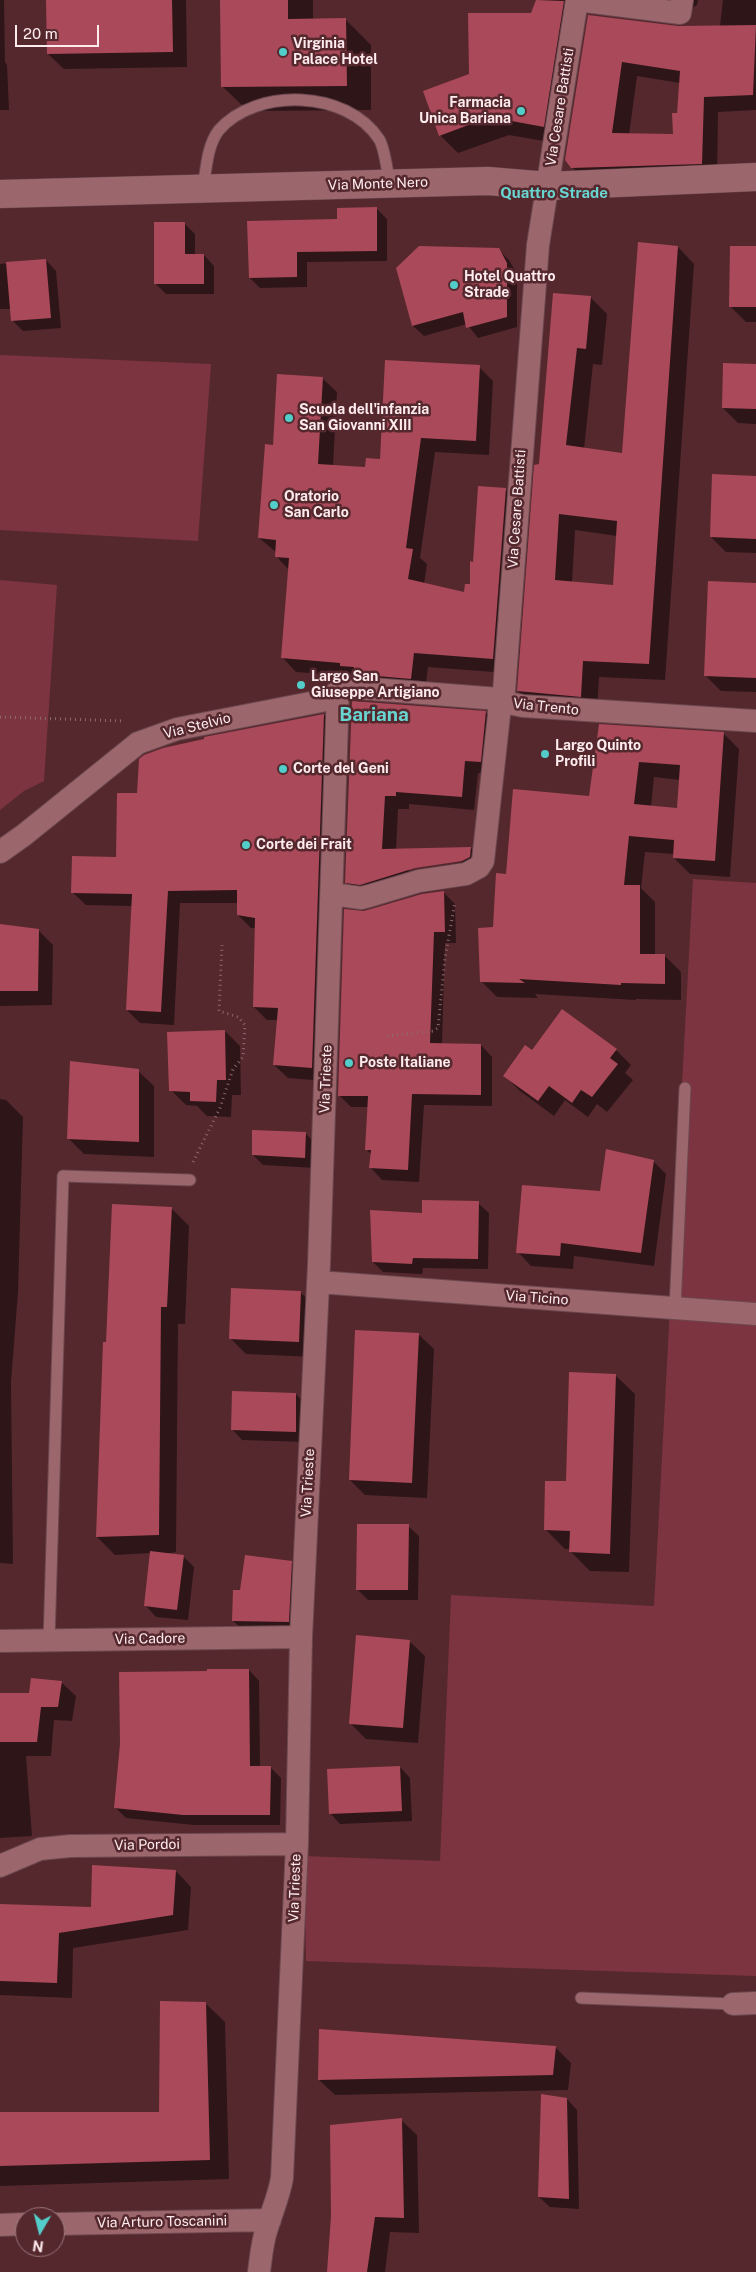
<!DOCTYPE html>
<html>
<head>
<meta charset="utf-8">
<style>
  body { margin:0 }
  #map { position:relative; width:756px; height:2272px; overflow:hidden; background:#55282e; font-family:"Public Sans",sans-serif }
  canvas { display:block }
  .north { position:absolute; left:15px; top:2207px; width:50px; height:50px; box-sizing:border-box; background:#55282e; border:1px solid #98767a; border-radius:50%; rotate:188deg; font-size:14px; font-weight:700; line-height:20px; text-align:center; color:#fdebed }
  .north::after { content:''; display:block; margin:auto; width:18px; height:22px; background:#53cdc9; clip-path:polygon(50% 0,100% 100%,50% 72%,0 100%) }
  .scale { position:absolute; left:15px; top:25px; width:84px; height:22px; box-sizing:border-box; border:2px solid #fdebed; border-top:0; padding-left:6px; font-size:15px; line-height:18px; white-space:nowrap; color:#fdebed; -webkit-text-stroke:4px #55282e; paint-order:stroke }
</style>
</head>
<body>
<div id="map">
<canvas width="756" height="2272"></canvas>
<div class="north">N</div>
<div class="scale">20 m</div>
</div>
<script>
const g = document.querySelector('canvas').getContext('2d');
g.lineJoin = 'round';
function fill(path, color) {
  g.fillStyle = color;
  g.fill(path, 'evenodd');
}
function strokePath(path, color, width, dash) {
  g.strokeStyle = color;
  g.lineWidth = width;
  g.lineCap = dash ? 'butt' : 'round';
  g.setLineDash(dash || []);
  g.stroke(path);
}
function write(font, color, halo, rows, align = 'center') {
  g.font = font + ' "Public Sans",sans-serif';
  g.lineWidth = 5;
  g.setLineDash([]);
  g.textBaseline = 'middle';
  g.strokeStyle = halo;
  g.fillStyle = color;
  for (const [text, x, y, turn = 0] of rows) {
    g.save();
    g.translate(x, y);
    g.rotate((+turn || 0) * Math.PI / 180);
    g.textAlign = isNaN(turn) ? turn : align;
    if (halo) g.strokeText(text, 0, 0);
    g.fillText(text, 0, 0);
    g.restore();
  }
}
fill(new Path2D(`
  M0,355L211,364L198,541L0,530Z
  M0,580L57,585L44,781L24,791L0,810Z
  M693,879L756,883V1976L306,1961L304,1856L440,1861L451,1595L654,1606Z`), '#7c3440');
fill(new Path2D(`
  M0,0H4L5,62L7,65L9,110H0Z
  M47,0H186L187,67L64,69L48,54Z
  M221,0H313V20L345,19L371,45V110L248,111L222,86Z
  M537,0H698L697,5L690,9H585L561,144L509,135L458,153L440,135L470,75L532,14Z
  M723,0H756V110L718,112L717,178L587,182L572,167L589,16L678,27L720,26ZM637,76L680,83L675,135H629Z
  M376,208L387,219V261L307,262V287L260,288L250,278L338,221Z
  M185,224L195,234V255H204L214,266V294H166L155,283Z
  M678,247L694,264L665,680L599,677L597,713L535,708L518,691L541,465L590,297L607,314L602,365L593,364L584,449L623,455ZM575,530L617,536L614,586L572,583Z
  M756,247V322H746L731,307Z
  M498,249L509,260L517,274V327L478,338L467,324L424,336L413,326L397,269Z
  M46,260L56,271L61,328L23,331L12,320L11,309H0V264Z
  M756,365V424L738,423L723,408Z
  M479,367L493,381L489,455L435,452L420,558L427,564L424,584L466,593L471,586L474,563L506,490L520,504L507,673L428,667L425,693L352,676L296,672L282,657L289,570L276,556V552L259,538L274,446L322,378L337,392L333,466L366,469L381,460Z
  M756,477V553L726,552L711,537Z
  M756,584V692L721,691L706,676Z
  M353,702L485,712L499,726L494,775L478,773L474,810L409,804V809H398L396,850L471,848L484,862L359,895L346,882ZM459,861L465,862L409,871V868Z
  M324,715L337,728L325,1081L288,1078L274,1065L278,1020H267L254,1007L256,928H251L238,915V903H180L174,1025L140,1023L127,1010L132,906L86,905L72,892L117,858L139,794Z
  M600,725L723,733L739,749L730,877L690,874L674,858V854L645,852L641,888L655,902V955L665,956L681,972V1000L636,999V1000L535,994L538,998L497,997L481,981L507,876L590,797ZM654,777L680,780L678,809L651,807Z
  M443,892L455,904L456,943H445L442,1044L481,1045L492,1057V1106L424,1105L419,1182L382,1180L371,1168L372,1155L366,1149L368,1107H351L339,1095L364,912Z
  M0,925L38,930L53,945L52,1005L0,1006Z
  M225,1031L240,1046L241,1095H232L231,1117L207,1116L197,1106L186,1105L171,1090Z
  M616,1050L631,1065L625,1073L633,1080L607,1112L597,1104L588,1117L565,1100L554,1116L520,1091L505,1076L532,1052Z
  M138,1071L154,1086V1157L84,1154L68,1138Z
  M0,1099L6,1100L23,1117L18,1292L11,1382L13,1564L0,1563Z
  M305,1133L316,1144L315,1168L263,1165L253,1155Z
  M653,1161L666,1174L654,1266L574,1256L573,1269L531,1266L518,1252L601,1192Z
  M478,1203L489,1213L488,1269L423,1268L422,1274L383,1272L373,1262L423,1214Z
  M171,1208L189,1226L185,1324H178L176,1552L166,1554L183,1556L194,1567L188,1620L156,1617L146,1606L151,1553L115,1555L97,1537L108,1343Z
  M300,1292L316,1307L314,1357L246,1354L230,1338Z
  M418,1334L434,1349L427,1498L365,1495L350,1480Z
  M615,1375L635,1394L629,1572L590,1571L571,1552V1549H565L545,1529Z
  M296,1394L306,1405V1442L242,1440L232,1429Z
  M408,1526L419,1536L418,1600H368L357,1589Z
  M291,1562L302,1573L299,1632L244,1631L233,1621L241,1591Z
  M409,1641L425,1656L418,1743L366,1739L350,1723Z
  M249,1670L259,1681L260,1767H270L281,1778L280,1825H194L126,1818L116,1808Z
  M61,1682L76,1696L72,1721L54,1720L51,1756H26L32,1836L0,1838V1694H31Z
  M400,1767L410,1778L412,1821L340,1824L330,1813Z
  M176,1871L191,1887L188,1930L73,1948L72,1998L0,1995V1905L92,1908Z
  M205,2003L225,2022L229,2179L0,2186V2113H160Z
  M555,2047L571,2063L568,2090L335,2095L319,2080Z
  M567,2099L577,2110L579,2209L550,2207L539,2197Z
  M401,2120L417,2135L419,2233L390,2232L385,2272H329Z`), '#0007');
fill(new Path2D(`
  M46,0H172L173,52L47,54Z
  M220,0H288V19L346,18L347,86L221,87Z
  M536,0L564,1L544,127L490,117L439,136L423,91L469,74L468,13H531Z
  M588,15L678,26L756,25L753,95L704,97L702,164L571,168L565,160ZM622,62L680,71L677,113H672L673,134L612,133Z
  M377,207V251L297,252V277L249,278L247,221L337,219V208Z
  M154,222H185V254H204V284H154Z
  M638,242L678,246L649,664L583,661L581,697L517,691L534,465L539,464L553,293L591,296L586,349L577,348L566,445L622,453ZM559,514L617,521L613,585L555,580Z
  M419,246L499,248L507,263V317L466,328L463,312L412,326L396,268Z
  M730,246H756V307H729Z
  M46,259L51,318L11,321L6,262Z
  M385,360L480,365L476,441L421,438L406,548L413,549L408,579L464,592L465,584H470V561L473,562L478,486L506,488L493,659L414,653L411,679L354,674V667L340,666V663L281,658L289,558L275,557L276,540L258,538L265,444L273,445L277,374L323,377L318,464L365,467L366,458L380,459Z
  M723,363L756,364V409L722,408Z
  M712,474L756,476V539L710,537Z
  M708,581L756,583V678L704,676Z
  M352,701L486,711L481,762L465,761L462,797L396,792V796H385L382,849L471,847L470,857L462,861L415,868L360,885L345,883Z
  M324,714L312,1068L273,1065L278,1008L253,1007L255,918L237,915V890L168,891L161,1012L126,1010L132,894L71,893L72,856L116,857L117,793H137L139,759L144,755L163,748L204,739V737Z
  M599,724L724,732L715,861L673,858L674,840L629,836L624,885H640V954H665V984L621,983V985L519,979L525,983L480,982L478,928L493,927L496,873L506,874L513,789L589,796ZM639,762L680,765L677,808L634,804Z
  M444,891L445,932H434L430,1043L481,1044V1095L412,1094L408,1170L369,1168L371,1150H365L368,1096H338L344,909L364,911L422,894Z
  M0,924L39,929L38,991H0Z
  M562,1009L617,1049L610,1058L618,1064L592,1097L581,1090L572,1103L549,1086L538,1101L503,1076L525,1045L532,1050Z
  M225,1030L226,1080H217L216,1102L190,1101V1092L169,1091L167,1032Z
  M70,1061L139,1069V1142L67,1139Z
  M252,1130L306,1132L305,1158L252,1155Z
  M606,1149L654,1160L641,1253L561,1243L560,1256L516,1253L522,1185L600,1191Z
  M422,1200L479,1201L478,1259L413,1258L412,1264L372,1262L370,1210L422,1213Z
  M112,1204L172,1207L167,1307H161L159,1535L96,1537L103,1342H106Z
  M231,1288L301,1291L299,1342L229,1339Z
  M355,1330L419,1333L412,1483L349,1480Z
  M569,1372L616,1374L610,1554L569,1552L570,1531L544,1530L545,1481H566Z
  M232,1391L296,1393V1432L231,1430Z
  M357,1524H409L408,1590H356Z
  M150,1551L184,1555L177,1610L144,1606Z
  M245,1555L292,1561L289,1622L232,1621L233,1590H240Z
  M356,1635L410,1640L403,1728L349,1724Z
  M207,1669H249L250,1766H271L270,1815H183L114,1808L120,1744L119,1672L207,1671Z
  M31,1678L62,1681L58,1707H41L37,1742H0V1693H29Z
  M400,1766L402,1811L329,1814L327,1769Z
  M92,1865L176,1870L173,1915L59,1933L57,1983L0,1981V1904L91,1907Z
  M160,2001L206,2002L210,2160L0,2166V2112H159Z
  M319,2029L556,2046L553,2075L318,2080Z
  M541,2094L567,2098L569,2199L538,2197Z
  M402,2118L404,2218L375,2217L367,2272H327L331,2216L330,2125Z`), '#aa4959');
const service = new Path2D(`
  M203,189C206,171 207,145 219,130C257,87 347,90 379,139C385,148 387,172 390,184
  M675,1309L685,1088
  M49,1641L63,1176L190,1180
  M581,1998L733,2004`);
const minor = new Path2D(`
  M577,0L680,13L682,0
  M0,852L24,835L138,743L177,729L326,700L346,687L499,699L508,703L523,706L756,721
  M332,894L361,898L369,896L419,881L466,874L479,867L483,861L499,715V699L504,691L538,245L577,0
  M318,1282L756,1314
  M0,1641L301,1637
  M0,1866L40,1849L70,1846L297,1844
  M733,2004L756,2003
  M55,2224L270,2220
  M0,2225L25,2224
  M259,2272C261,2257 262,2242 267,2228C272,2211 279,2196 282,2178L297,1844L301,1637L319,1264L338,691`);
const tertiary = new Path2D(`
  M0,194L488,181L548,186L756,177`);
strokePath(service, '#6b474e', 13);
strokePath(minor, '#6b474e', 24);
strokePath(tertiary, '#6b474e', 29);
strokePath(new Path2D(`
  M0,717L124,721
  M387,1036L433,1031L438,1028L445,958L455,902
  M193,1162L220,1108L233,1069L243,1057L245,1025L238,1017L219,1011L222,945`), '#8d696e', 3, [1, 4]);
strokePath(service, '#9b676d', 11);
strokePath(minor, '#9b676d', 22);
strokePath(tertiary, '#9b676d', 28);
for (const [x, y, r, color] of [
  [283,52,5,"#53cdc9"],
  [521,111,5,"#53cdc9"],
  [454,285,5,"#53cdc9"],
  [289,418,5,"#53cdc9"],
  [274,505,5,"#53cdc9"],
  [301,685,5,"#53cdc9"],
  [545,754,5,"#53cdc9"],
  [283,769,5,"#53cdc9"],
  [246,845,5,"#53cdc9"],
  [349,1063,5,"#53cdc9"]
]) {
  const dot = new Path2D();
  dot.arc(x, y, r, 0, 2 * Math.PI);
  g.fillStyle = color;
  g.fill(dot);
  strokePath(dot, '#55282e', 2);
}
write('bold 14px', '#fdebed', '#55282e', [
  ["Virginia",293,44],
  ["Palace Hotel",293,60],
  ["Farmacia",511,103,"right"],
  ["Unica Bariana",511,119,"right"],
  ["Hotel Quattro",464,277],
  ["Strade",464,293],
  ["Scuola dell'infanzia",299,410],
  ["San Giovanni XIII",299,426],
  ["Oratorio",284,497],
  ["San Carlo",284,513],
  ["Largo San",311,677],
  ["Giuseppe Artigiano",311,693],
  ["Largo Quinto",555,746],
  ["Profili",555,762],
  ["Corte del Geni",293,769],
  ["Corte dei Frait",256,845],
  ["Poste Italiane",359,1063]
], 'left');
write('14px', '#fdebed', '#55282e', [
  ["Via Cesare Battisti",560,107,-81],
  ["Via Monte Nero",378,184,-2],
  ["Via Cesare Battisti",517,509,-86],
  ["Via Trento",546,707,6],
  ["Via Stelvio",197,726,-14],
  ["Via Trieste",326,1079,-88],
  ["Via Ticino",537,1298,4],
  ["Via Trieste",308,1483,-87],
  ["Via Cadore",150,1639,-1],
  ["Via Pordoi",147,1845,-1],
  ["Via Trieste",295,1888,-88],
  ["Via Arturo Toscanini",162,2222,-1]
]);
write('bold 15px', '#69d5d1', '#55282e', [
  ["Quattro Strade",554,193]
]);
write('bold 19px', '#69d5d1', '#55282e', [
  ["Bariana",374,715]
]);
</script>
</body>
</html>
